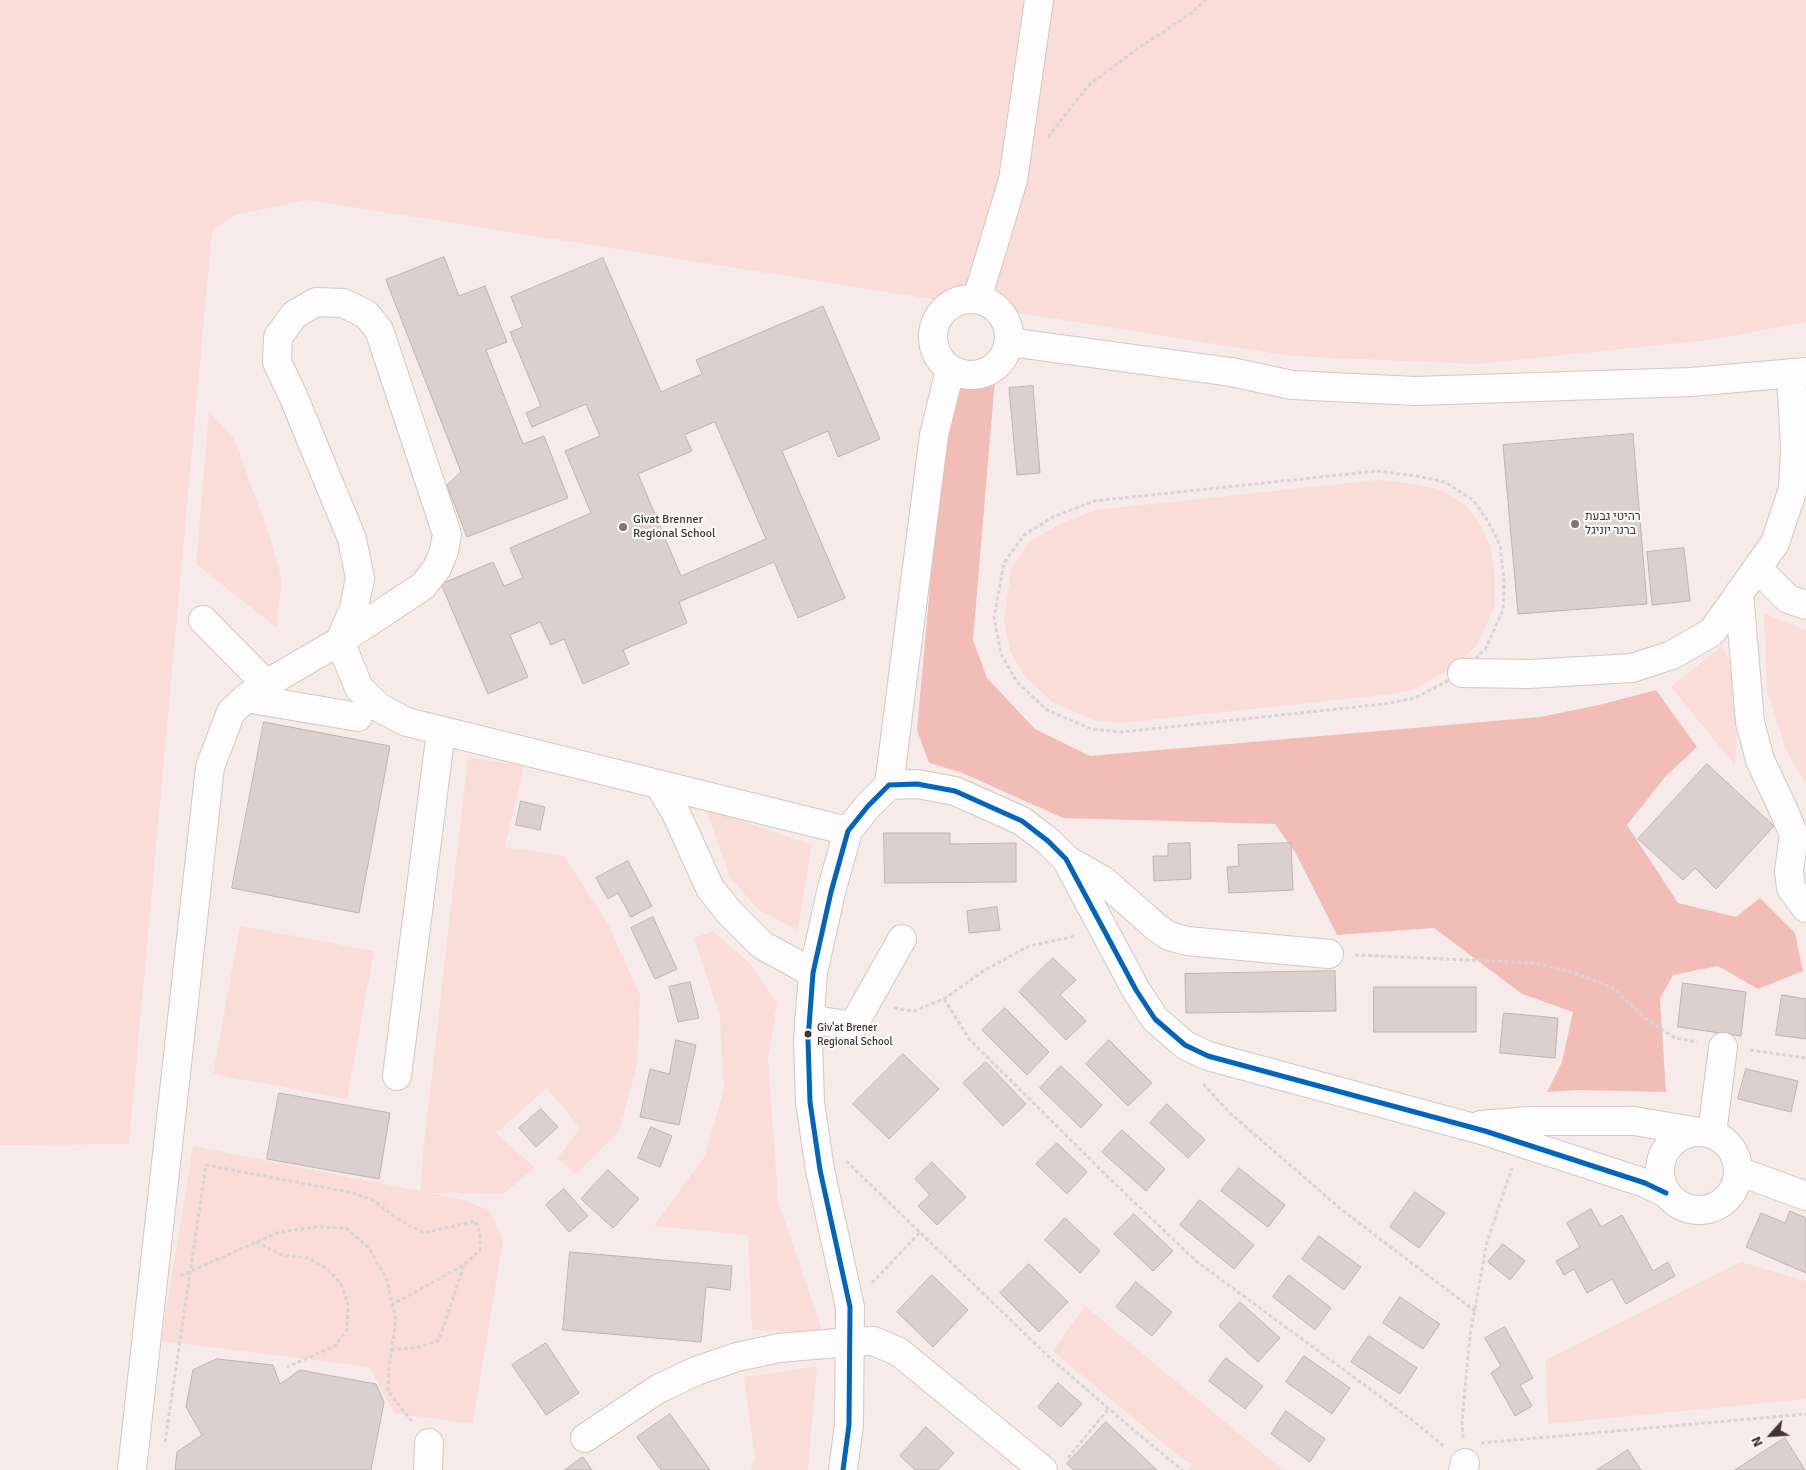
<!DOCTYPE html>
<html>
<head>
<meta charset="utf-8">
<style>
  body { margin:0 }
  #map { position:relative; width:1806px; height:1470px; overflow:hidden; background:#f7ebea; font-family:Signika,sans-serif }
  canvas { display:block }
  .north { position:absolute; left:1746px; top:1410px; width:50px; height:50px; -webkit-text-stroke:4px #fafafa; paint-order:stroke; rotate:244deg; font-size:14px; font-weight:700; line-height:20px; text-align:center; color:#413432 }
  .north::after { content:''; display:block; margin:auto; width:18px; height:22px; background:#413432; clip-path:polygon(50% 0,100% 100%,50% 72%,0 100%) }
</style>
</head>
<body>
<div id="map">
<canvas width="1806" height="1470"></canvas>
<div class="north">N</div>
</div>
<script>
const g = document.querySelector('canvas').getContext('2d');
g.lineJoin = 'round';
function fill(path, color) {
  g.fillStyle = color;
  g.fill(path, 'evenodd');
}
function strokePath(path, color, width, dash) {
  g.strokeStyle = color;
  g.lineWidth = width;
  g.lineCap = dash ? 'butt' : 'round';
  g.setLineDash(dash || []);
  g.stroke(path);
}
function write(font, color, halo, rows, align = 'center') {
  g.font = font + ' Signika,Heebo,sans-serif';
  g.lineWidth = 4.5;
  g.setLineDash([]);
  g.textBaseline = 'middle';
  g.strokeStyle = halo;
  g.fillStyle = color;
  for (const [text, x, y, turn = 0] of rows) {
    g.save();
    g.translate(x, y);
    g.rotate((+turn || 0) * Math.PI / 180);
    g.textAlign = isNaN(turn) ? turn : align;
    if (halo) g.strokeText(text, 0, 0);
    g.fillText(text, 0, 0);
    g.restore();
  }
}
fill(new Path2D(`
  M0,0H1806V322L1709,340L1477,364L1290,356L308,200L235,215L212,231L129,1144L0,1145Z
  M209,412L234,438L271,540L282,580L276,627L196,564Z
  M1377,480L1416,484L1442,490L1467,506L1481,526L1491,547L1495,581L1494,608L1478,643L1457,665L1412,690L1383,695L1121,723L1093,720L1052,702L1024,676L1010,651L1004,617L1012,567L1030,542L1057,525L1096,510Z
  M1764,613L1806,630V784L1786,750L1767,689Z
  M1722,646L1733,670L1737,722L1735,765L1671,687Z
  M468,757L524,766L505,847L564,856L608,924L640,995L637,1066L619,1131L576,1174L557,1159L580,1128L547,1088L496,1133L535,1168L503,1194L431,1193L466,1201L489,1210L503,1239L473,1424L394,1413L369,1367L161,1341L193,1146L420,1191L423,1153Z
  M706,809L812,845L798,930L759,910L730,878Z
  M240,926L374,951L347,1099L213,1074Z
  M713,931L750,964L777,1003L768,1056L778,1201L823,1333L752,1330L748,1235L654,1226L705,1156L724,1089L720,1017L694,938Z
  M1741,1262L1806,1281V1399L1548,1424L1546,1360Z
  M1085,1306L1283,1470H1188L1192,1464L1180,1457L1053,1351Z
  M817,1366L808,1470H751L755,1458L744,1377Z`), '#fadcd8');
fill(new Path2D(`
  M995,379L973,640L987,678L1035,729L1090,756L1540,717L1599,705L1656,690L1697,747L1665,777L1627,825L1678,903L1736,917L1760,898L1795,933L1803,971L1758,989L1718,966L1673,975L1660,999L1666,1092L1578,1090L1547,1092L1562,1062L1573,1012L1522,994L1434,928L1337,935L1295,852L1275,824L1063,818L960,772L929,763L917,730L943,443L960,384L974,387Z`), '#f2bdb7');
const building = new Path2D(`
  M444,257L459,296L485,286L507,342L486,350L523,444L544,436L568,498L467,537L447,485L461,472L386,280Z
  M603,258L661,392L702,374L696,360L823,306L880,439L838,457L828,431L782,451L845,598L798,618L774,562L679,602L687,623L623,650L629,664L583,684L564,639L551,645L540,622L510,635L528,677L488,694L441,584L493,562L504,586L523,578L510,548L591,513L565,451L600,436L586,404L532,427L526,413L541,406L510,332L523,327L511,297ZM715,422L766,539L681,576L638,474L692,451L685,435Z
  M1033,386L1040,473L1017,475L1009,388Z
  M1633,434L1647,604L1518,614L1503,445Z
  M1684,548L1690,601L1652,605L1647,552Z
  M264,722L390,746L359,913L232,888Z
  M1707,764L1774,826L1716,889L1695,868L1683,880L1638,839Z
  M521,801L545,807L540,830L516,825Z
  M884,833H950V844L1016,843V882L885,883Z
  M1190,843L1191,879L1154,881L1153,856H1168V844Z
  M1291,843L1293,890L1229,893L1227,867L1239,866L1238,845Z
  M628,861L652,906L631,917L618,893L608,899L596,878Z
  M997,907L1000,930L969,933L967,911Z
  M653,917L677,969L655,979L631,928Z
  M1053,958L1076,980L1060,995L1086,1021L1066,1040L1019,992Z
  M1335,971L1336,1011L1186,1013L1185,974Z
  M690,982L699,1018L678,1022L669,987Z
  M1683,983L1746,992L1741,1036L1678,1027Z
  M1374,987H1476V1032H1374Z
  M1782,995L1806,999V1039L1776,1035Z
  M1005,1008L1049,1052L1027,1075L982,1030Z
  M1504,1013L1558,1018L1555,1058L1500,1053Z
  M676,1040L696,1045L679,1125L640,1117L650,1069L669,1074Z
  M1109,1040L1152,1083L1128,1106L1086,1064Z
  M903,1054L939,1089L889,1139L853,1104Z
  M986,1062L1026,1104L1003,1126L963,1083Z
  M1061,1066L1102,1105L1081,1128L1040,1088Z
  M1746,1069L1798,1081L1791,1112L1738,1099Z
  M279,1093L390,1113L379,1179L267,1159Z
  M1167,1104L1205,1140L1188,1158L1150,1123Z
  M541,1109L558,1127L536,1147L519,1128Z
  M651,1127L672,1136L660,1167L638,1158Z
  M1122,1130L1165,1169L1146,1191L1102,1152Z
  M1057,1143L1087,1172L1067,1194L1036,1164Z
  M932,1162L966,1197L937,1225L918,1206L930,1195L915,1179Z
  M1239,1168L1285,1205L1268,1227L1221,1191Z
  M608,1170L639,1199L613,1228L581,1199Z
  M564,1189L588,1216L569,1232L546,1205Z
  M1415,1192L1445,1213L1419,1248L1390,1227Z
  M1200,1200L1254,1245L1234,1269L1180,1225Z
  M1591,1209L1601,1227L1622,1215L1653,1271L1668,1262L1675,1276L1626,1304L1612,1279L1587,1293L1574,1269L1564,1275L1556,1261L1580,1247L1567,1223Z
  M1790,1211L1806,1218V1273L1746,1247L1761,1213L1785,1223Z
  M1134,1214L1173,1251L1153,1271L1114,1234Z
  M1065,1218L1100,1251L1080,1273L1045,1240Z
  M1319,1236L1361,1267L1344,1290L1302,1259Z
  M1503,1244L1525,1261L1510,1280L1488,1262Z
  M570,1252L732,1266L730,1290L706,1287L701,1342L563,1330Z
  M1029,1264L1068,1302L1039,1332L1000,1293Z
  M932,1275L968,1310L933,1347L897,1312Z
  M1289,1275L1331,1308L1315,1330L1273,1297Z
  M1136,1282L1172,1312L1152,1336L1116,1307Z
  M1400,1297L1440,1324L1423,1349L1383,1323Z
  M1240,1302L1280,1338L1258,1362L1219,1326Z
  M1505,1327L1533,1378L1520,1385L1532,1406L1515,1416L1491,1373L1501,1366L1485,1338Z
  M1369,1336L1417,1368L1400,1394L1351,1362Z
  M546,1343L579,1393L546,1415L512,1365Z
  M1304,1356L1350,1388L1332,1414L1286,1382Z
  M1226,1358L1263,1386L1245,1409L1209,1381Z
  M217,1359L273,1365L280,1384L300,1370L376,1384L384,1402L371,1470H175L177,1452L202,1435L186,1407L193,1370Z
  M1058,1383L1082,1404L1061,1427L1038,1407Z
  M1286,1411L1325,1439L1310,1462L1271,1434Z
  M670,1414L710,1470H661L637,1437Z
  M1106,1422L1157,1470H1074L1067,1464Z
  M926,1427L954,1453L938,1470H915L900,1456Z
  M1785,1438L1805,1470H1735Z
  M1628,1450L1641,1470H1597Z
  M583,1457L592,1470H565Z`);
fill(building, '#dcd0ce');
strokePath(building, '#bfb3b2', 1);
const minor = new Path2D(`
  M933 337a38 38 0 1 1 76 0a38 38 0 1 1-76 0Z
  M977,299L1013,180L1039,0
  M1009,342L1231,372L1292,385L1415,391L1691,382L1806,372
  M1757,568L1788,599L1806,605
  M1739,593L1750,722L1760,760L1784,811L1794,835L1789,871L1791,888L1806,908
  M203,620L266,684
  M1462,673L1529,674L1632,668L1672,655L1712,632L1775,543L1793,489L1795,448L1791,373
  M246,698L358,717
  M659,785L675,811L710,888L729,912L762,945L813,973
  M889,785L934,435L950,370
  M1066,859L1104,881L1156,927L1169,936L1187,941L1329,954
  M809,1019L853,1026L902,939
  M397,1076L441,731
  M1481,1125L1529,1121H1634L1699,1132
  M1660 1171a39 39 0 1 1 78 0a39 39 0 1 1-78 0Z
  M1712,1134L1723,1047
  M1738,1171L1806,1196
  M585,1438L658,1389L696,1371L737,1357L779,1348L849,1342L873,1341L899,1352L1043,1470
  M132,1470L210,767L231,712L246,698L266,684L340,641L423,586L437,568L444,551L447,534L379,330L366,314L343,303L316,302L294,315L278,337L277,362L294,398L352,539L360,578L354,608L340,641L359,688L380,708L407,722L848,831
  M428,1470L429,1443
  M843,1470L849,1425L850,1307L820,1170L810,1102L808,1040L813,973L831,892L848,831L868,806L889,785L917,784L955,791L1022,821L1048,841L1066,859L1136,990L1155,1019L1185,1045L1208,1056L1485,1131L1645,1183L1666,1193
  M1463,1470L1465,1463`);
strokePath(minor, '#d3c7c5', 30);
strokePath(new Path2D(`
  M1048,137L1089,85L1140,47L1192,13L1205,0
  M1377,471L1417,476L1445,482L1473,500L1488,521L1500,545L1504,581L1503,610L1486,648L1462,673L1415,698L1384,704L1122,732L1091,729L1047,710L1017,682L1001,654L994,617L1004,563L1024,535L1053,517L1094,501Z
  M1355,955L1536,963L1577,974L1613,988L1646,1019L1675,1038L1697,1042
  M944,999L970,1040L1112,1181L1196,1261L1412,1420L1445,1447
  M894,1008L914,1011L944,999L985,970L1029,946L1076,936
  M1750,1050L1806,1058
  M1203,1084L1231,1114L1342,1210L1475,1311
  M846,1161L1049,1357L1130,1427L1182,1470
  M256,1242L282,1255L308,1258L329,1270L342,1286L348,1305L347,1329L335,1346L287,1367
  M180,1276L279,1232L317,1227L346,1228L369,1248L387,1280L396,1320L389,1366L388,1391L413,1423
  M872,1283L920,1232
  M391,1350L420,1347L439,1340L464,1265
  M1463,1438L1462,1422L1470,1335L1487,1242L1512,1168
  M165,1442L206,1165L354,1193L373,1200L398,1219L424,1233L475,1221L480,1233V1250L464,1265L393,1304
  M1481,1443L1806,1414
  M1068,1458L1109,1408`), '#d8d4d4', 3, [4, 2.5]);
strokePath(minor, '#fefcfc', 28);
strokePath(new Path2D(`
  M843,1470L849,1425L850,1307L820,1170L810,1102L808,1040L813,973L831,892L848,831L868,806L889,785L917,784L955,791L1022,821L1048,841L1066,859L1136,990L1155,1019L1185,1045L1208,1056L1485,1131L1645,1183L1666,1193`), '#0065bd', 5);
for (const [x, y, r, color] of [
  [1575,524,5,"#817472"],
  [623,527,5,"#817472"],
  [808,1034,4.5,"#413432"]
]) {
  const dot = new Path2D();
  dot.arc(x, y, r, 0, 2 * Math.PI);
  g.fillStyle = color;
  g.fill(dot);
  strokePath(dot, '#fafafa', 2);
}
write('11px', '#413432', '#fafafa', [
  ["Giv'at Brener",817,1028],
  ["Regional School",817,1042]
], 'left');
write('12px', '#413432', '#fafafa', [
  ["רהיטי גבעת",1585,517],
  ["ברנר יוניגל",1585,531],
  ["Givat Brenner",633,520],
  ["Regional School",633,534]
], 'left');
</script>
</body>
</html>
